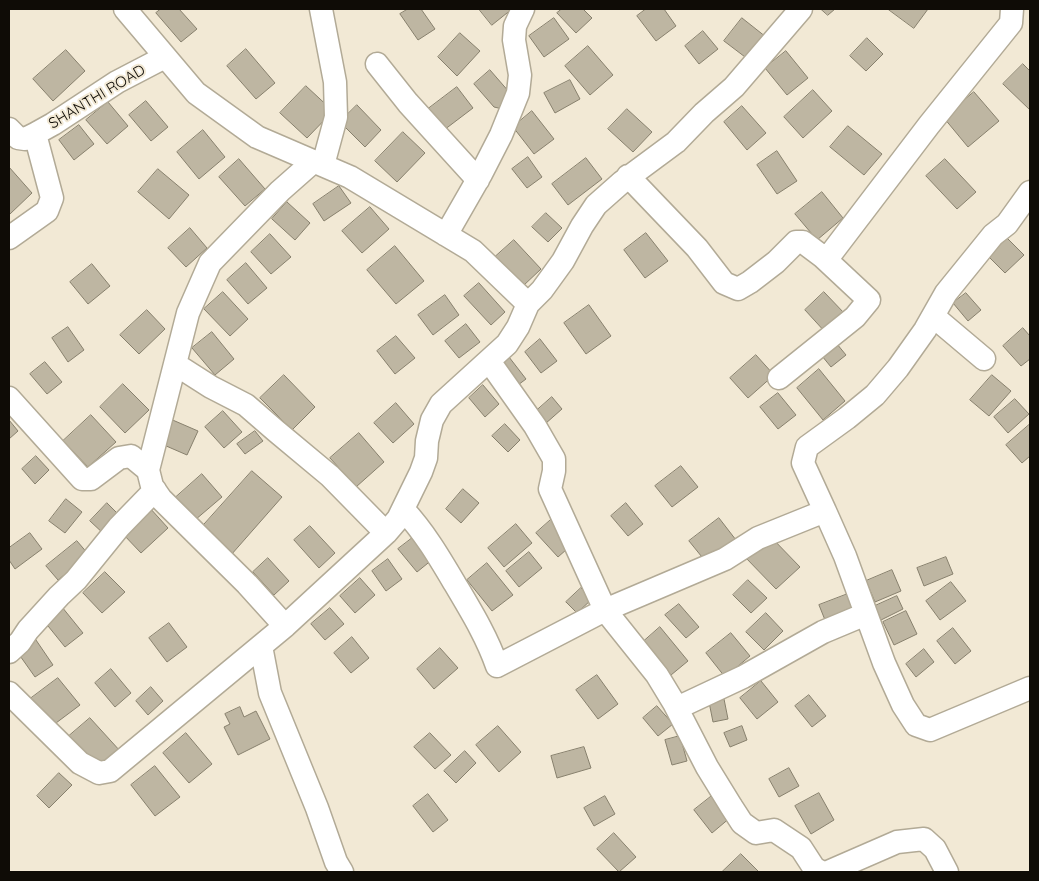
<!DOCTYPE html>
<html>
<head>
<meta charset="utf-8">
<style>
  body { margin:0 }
  #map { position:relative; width:1039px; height:881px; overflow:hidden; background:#f2e9d5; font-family:Quicksand,sans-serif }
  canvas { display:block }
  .frame { position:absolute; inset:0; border:10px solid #0f0c06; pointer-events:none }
</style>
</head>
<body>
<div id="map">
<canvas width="1039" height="881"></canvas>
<div class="frame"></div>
</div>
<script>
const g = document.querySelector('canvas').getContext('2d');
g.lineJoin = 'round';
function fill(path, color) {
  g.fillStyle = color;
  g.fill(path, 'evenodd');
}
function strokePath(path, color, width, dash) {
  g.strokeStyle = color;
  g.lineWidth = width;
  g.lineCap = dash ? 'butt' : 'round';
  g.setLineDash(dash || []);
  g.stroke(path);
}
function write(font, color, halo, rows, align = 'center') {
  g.font = font + ' Quicksand,sans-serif';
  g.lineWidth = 4;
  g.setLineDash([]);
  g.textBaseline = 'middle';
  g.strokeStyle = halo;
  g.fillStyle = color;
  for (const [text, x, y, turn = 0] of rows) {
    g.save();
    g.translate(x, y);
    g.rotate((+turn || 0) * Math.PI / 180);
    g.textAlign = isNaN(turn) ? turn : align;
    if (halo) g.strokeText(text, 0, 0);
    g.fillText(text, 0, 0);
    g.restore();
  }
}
const building = new Path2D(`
  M161,9H179L197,29L181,42L156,13Z
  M408,9H421L435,29L418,40L400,14Z
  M479,9H512L492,25Z
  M562,9H583L592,18L576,33L557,13Z
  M646,9H664L676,26L656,41L637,16Z
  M821,9H835L828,15Z
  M888,9H928L914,28Z
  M554,18L569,39L544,57L529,36Z
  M742,18L766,37L749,60L724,41Z
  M703,31L718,49L699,64L685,46Z
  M460,33L480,51L457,76L438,57Z
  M867,38L883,54L866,71L850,56Z
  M588,46L613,75L590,95L565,66Z
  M246,49L275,83L256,99L227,66Z
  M66,50L85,71L53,101L33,79Z
  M786,51L808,78L787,95L765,68Z
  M1023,64L1030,71V110L1003,84Z
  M490,70L510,93L511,111L494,107L474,84Z
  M570,80L580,99L555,113L544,93Z
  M306,86L333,111L307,138L280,113Z
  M457,87L473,108L444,130L428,109Z
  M813,90L832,111L803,138L784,117Z
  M974,92L999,121L968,147L944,118Z
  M146,101L168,127L151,141L129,115Z
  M108,102L128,126L107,144L86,120Z
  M357,105L381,130L365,147L340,122Z
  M742,106L766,133L747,150L724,122Z
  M627,109L652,132L633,152L608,129Z
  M532,111L554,139L534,154L513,127Z
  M79,125L94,144L74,160L59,140Z
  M848,126L882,154L864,175L830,147Z
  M203,130L225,157L199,179L177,152Z
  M403,132L425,153L397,182L375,161Z
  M777,151L797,181L777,194L757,165Z
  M528,157L542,177L527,188L512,169Z
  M586,158L602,179L568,205L552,184Z
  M239,159L265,189L245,206L219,177Z
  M945,159L976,192L957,209L926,176Z
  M9,167L32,193L10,214L9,212Z
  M158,169L189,195L169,219L138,192Z
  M339,186L351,203L324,221L313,204Z
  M822,192L843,218L817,240L795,214Z
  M287,202L310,223L295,240L272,219Z
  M370,207L389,229L362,253L342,231Z
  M546,213L562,228L548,242L532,227Z
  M190,228L207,248L186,267L168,248Z
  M646,233L668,261L645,278L624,250Z
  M270,234L291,257L271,274L251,252Z
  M1004,235L1024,255L1005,273L985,253Z
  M514,240L541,269L523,286L495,257Z
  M395,246L424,281L396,304L367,270Z
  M246,263L267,288L248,304L227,280Z
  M92,264L110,286L88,304L70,282Z
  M479,283L505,312L491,325L464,296Z
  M223,292L248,319L230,336L204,309Z
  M824,292L845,314L826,333L805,310Z
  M966,293L981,310L968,321L953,303Z
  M445,295L459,315L433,335L418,315Z
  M589,305L611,336L586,354L564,323Z
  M147,310L165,329L139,354L120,335Z
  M466,324L480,342L459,358L445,341Z
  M68,327L84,350L68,362L52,338Z
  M1023,328L1030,336V359L1021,366L1003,346Z
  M212,332L234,359L215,375L192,348Z
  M396,336L415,358L395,374L377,351Z
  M540,339L557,361L541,373L525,352Z
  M837,344L846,355L831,367L822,356Z
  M756,355L774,375L748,398L730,378Z
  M509,357L526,379L514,388L497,367Z
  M45,362L62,382L47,394L30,374Z
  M819,369L845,401L823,420L797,388Z
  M284,375L315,407L292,430L260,398Z
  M992,375L1011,391L989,416L970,400Z
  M123,384L149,410L125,433L100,407Z
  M483,385L499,404L485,417L469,398Z
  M778,393L796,415L778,429L760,407Z
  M552,397L562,409L545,424L535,412Z
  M1015,399L1029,414L1008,433L994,417Z
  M396,403L414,424L393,443L374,423Z
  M223,411L242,432L224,448L205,427Z
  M91,415L116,442L88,467L63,441Z
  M168,418L198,431L187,455L157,442Z
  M9,420L18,431L9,439Z
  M505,424L520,440L508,452L492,436Z
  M1030,424V456L1022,463L1006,445Z
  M255,431L263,441L245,454L237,444Z
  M359,433L384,462L356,487L330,458Z
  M36,456L49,470L35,484L22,469Z
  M681,466L698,487L672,507L655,486Z
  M252,471L282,497L231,555L201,528Z
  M202,474L222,497L195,520L175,498Z
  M463,489L479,503L461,523L446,509Z
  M66,499L82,512L65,533L49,521Z
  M107,503L122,518L105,535L90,521Z
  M626,503L643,524L628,536L611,516Z
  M149,507L168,528L141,553L122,533Z
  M554,517L575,542L558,557L536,533Z
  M719,518L736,540L706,562L689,541Z
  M516,524L532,543L504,567L488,548Z
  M310,526L335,553L319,568L294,540Z
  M30,533L42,549L15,569L9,560V548Z
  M769,535L800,567L776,589L745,557Z
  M415,536L433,559L417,572L398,549Z
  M77,541L89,555L58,580L46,566Z
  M529,552L542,568L519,587L506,571Z
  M946,557L953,574L924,586L917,568Z
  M268,558L289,581L274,595L253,572Z
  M388,559L402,579L386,591L372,571Z
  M487,563L513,595L492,611L467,580Z
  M892,570L901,591L875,602L866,581Z
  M105,572L125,592L102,613L83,593Z
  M360,578L375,595L355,613L340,596Z
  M748,580L767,598L751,613L733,595Z
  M951,582L966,601L940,620L926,601Z
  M581,588L592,599L577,613L566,602Z
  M853,592L860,612L827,625L819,605Z
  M897,596L903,609L881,620L875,606Z
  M679,604L699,627L686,638L665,615Z
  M62,607L83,633L65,647L44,621Z
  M330,608L344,624L325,640L311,624Z
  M906,611L917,634L894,645L883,622Z
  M766,613L783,631L764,650L746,632Z
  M169,623L187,647L167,662L149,638Z
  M660,627L688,661L671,675L643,642Z
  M953,628L971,651L955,664L937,641Z
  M731,633L750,656L725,677L706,653Z
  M352,637L369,658L351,673L334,653Z
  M36,640L53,665L35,677L18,653Z
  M440,648L458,668L434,689L417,669Z
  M924,649L934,662L916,677L906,664Z
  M111,669L131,693L115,707L95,683Z
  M597,675L618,704L598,719L576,690Z
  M58,678L80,705L52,726L30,699Z
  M761,681L778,702L757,719L740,698Z
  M151,687L163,701L148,715L136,701Z
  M809,695L826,716L812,727L795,706Z
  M724,699L728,719L713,722L709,702Z
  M657,706L673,724L658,736L643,718Z
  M240,707L244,717L256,711L270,739L238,755L224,727L230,724L225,714Z
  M90,718L121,752L100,771L69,736Z
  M498,726L521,752L499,772L476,745Z
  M742,726L747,740L730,747L724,733Z
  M186,733L212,764L189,783L163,753Z
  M430,733L451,755L435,769L414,747Z
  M680,736L687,761L672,765L665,740Z
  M584,747L591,768L557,778L551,756Z
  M465,751L476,763L456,783L444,771Z
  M155,766L180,797L155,816L131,785Z
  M789,768L799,786L779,797L769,779Z
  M59,773L72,785L49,808L37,796Z
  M819,793L834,820L811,834L795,806Z
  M428,794L448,820L433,832L413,806Z
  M713,795L731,817L712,833L694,810Z
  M605,796L615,814L594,826L584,808Z
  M614,833L636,857L619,872L597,849Z
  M741,854L759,872H722Z`);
fill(building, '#beb6a2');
strokePath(building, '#87806d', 1);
const minor = new Path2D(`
  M321,9L335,82L336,117L323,165
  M377,64L408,103L478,180
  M9,129L18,138L25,139L35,134
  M628,176L697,248L724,283L738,289L750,282L776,262L796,242H803L823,257L830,255L929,125L1011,23L1012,9
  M446,235L481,174L501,135L518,93L520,75L514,40L515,26L523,9
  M9,238L47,211L52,198L35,134L53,124L117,82L165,57
  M528,304L542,290L563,261L582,226L596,205L622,182L676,142L704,113L734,87L801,9
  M933,316L984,359
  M489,361L535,426L554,459V471L550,489L605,610L657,675L674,703L707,767L731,806L742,823L756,833L774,830L801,848L814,868L821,872
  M175,364L211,387L246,405L276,431L330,476L386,533
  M779,378L855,317L869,300L823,257
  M9,398L82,479H91L119,458L131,456L148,470
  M403,509C425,533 439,557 455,584C471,611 487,637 497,666L605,610L725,559L758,538L825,511L845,556L884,663L903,705L916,725L930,730L1030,688
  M825,511L803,463L807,447L847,418L875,395L898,368L925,330L946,293L993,235L1007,224L1030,192
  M285,626L247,584L161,499L152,486L148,470L188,313L210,263L280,191L314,161
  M261,646L270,693L317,808L336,862L342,872
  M9,652L20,642L28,630L59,596L76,580L119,527L155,490
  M9,693L80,763L99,773L110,771L285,626L386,533L398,519L421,472L426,458L427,441L432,420L441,404L507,344L518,327L528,304L473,251L350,177L257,137L196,93L125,9
  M677,708L743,677L823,632L866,614
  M828,872L897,842L924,839L935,849L947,872`);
strokePath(minor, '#b2aa96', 25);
strokePath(minor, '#fff', 22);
write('15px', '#0f0c06', '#f2e9d5', [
  ["SHANTHI ROAD",97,97,-31]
]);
</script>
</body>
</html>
